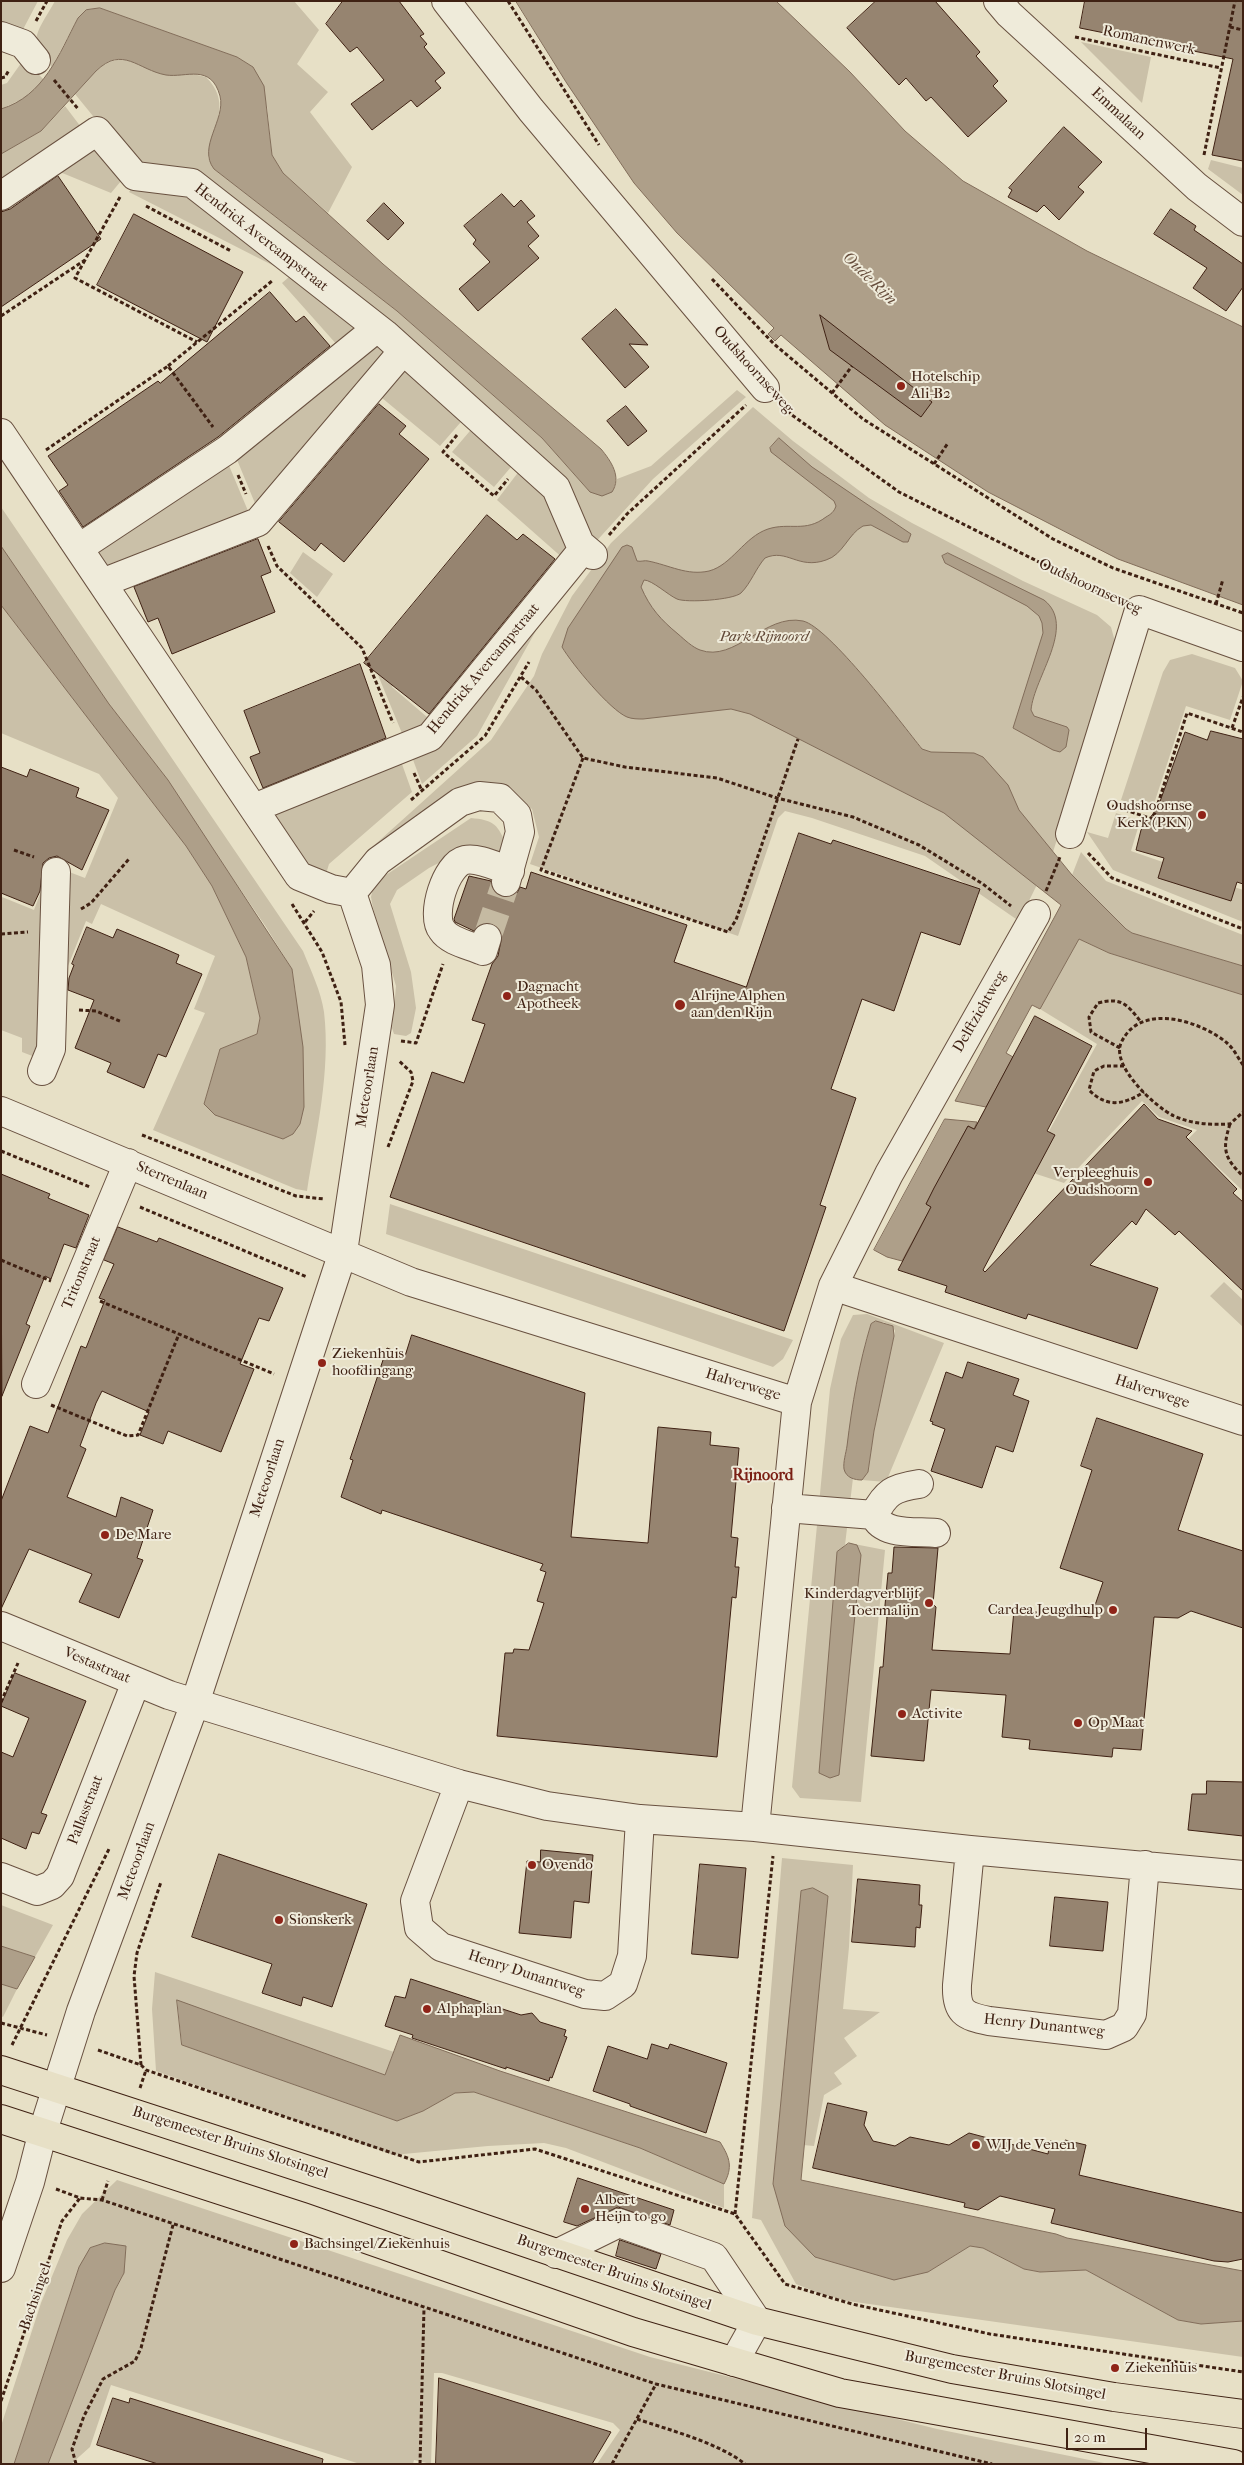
<!DOCTYPE html>
<html>
<head>
<meta charset="utf-8">
<style>
  body { margin:0 }
  #map { position:relative; width:1244px; height:2465px; overflow:hidden; background:#e7e0c6; font-family:"IM FELL French Canon",serif }
  canvas { display:block }
  .frame { position:absolute; inset:0; border:2px solid #3f2113; pointer-events:none }
  .scale { position:absolute; left:1066px; top:2428px; width:81px; height:22px; box-sizing:border-box; border:2px solid #3f2113; border-top:0; padding-left:6px; font-size:15px; line-height:18px; white-space:nowrap; color:#3f2113; -webkit-text-stroke:4px #efebda; paint-order:stroke }
</style>
</head>
<body>
<div id="map">
<canvas width="1244" height="2465"></canvas>
<div class="frame"></div>
<div class="scale">20 m</div>
</div>
<script>
const g = document.querySelector('canvas').getContext('2d');
g.lineJoin = 'round';
function fill(path, color) {
  g.fillStyle = color;
  g.fill(path, 'evenodd');
}
function strokePath(path, color, width, dash) {
  g.strokeStyle = color;
  g.lineWidth = width;
  g.lineCap = dash ? 'butt' : 'round';
  g.setLineDash(dash || []);
  g.stroke(path);
}
function write(font, color, halo, rows, align = 'center') {
  g.font = font + ' "IM FELL French Canon",serif';
  g.lineWidth = 4;
  g.setLineDash([]);
  g.textBaseline = 'middle';
  g.strokeStyle = halo;
  g.fillStyle = color;
  for (const [text, x, y, turn = 0] of rows) {
    g.save();
    g.translate(x, y);
    g.rotate((+turn || 0) * Math.PI / 180);
    g.textAlign = isNaN(turn) ? turn : align;
    if (halo) g.strokeText(text, 0, 0);
    g.fillText(text, 0, 0);
    g.restore();
  }
}
fill(new Path2D(`
  M1,1H38L19,37L1,31Z
  M55,1H294L319,30L297,64L328,92L310,112L352,167L328,213L283,173L272,155L267,106L253,67L237,57L100,8L78,18L52,67C23,42 40,29 55,1Z
  M1081,42L1151,57L1142,103Z
  M24,59L44,80L27,97L1,109V85L7,83Z
  M126,59L206,77C230,101 216,122 209,150L208,157L214,169L397,311L542,438L590,492L615,487L617,479L651,466L737,390L746,397L653,479L592,546L556,483L216,194L137,170L75,94C92,75 100,60 126,59Z
  M65,106L84,131L1,188V154L41,131Z
  M98,141L126,175L111,193L55,170Z
  M1211,160L1243,168V195L1208,169Z
  M136,181L189,188L282,262L276,267L129,192Z
  M296,271L362,325L338,346L282,283Z
  M376,333L395,350L259,513L233,450Z
  M404,359L467,415L440,446L376,393Z
  M753,407L793,441L869,498L912,523L1023,581L1097,615L1111,627L1117,649L1053,852L1025,909L1016,919L925,856L812,818L785,811L778,818L738,936L530,864L539,837L532,809L500,786L461,788L369,850L491,740L534,676L542,654L572,596L611,543Z
  M475,425L517,460L494,487L452,452Z
  M225,456L251,518L113,574L94,545Z
  M523,466L551,492L578,547L565,560L497,500Z
  M1,507L303,951C311,971 321,991 324,1012C331,1071 316,1133 307,1191L296,1189L153,1130L205,1013L194,1009L215,956L101,904L92,924L86,921L60,986L64,870L85,878L118,798L99,774L1,733V605L186,846L212,886L246,957L260,1018L257,1034L220,1049L204,1104L296,994L292,969L266,927L206,839L168,780L109,704L1,546Z
  M303,552L333,574L317,597L290,573Z
  M552,602L477,736L422,784L409,749Z
  M1192,654L1235,668L1243,681L1230,720L1186,706L1152,810L1121,800L1163,672L1170,660Z
  M371,658L397,680L392,687L434,723L406,743Z
  M398,753L412,792L329,864L326,874L311,869L266,810Z
  M1116,813L1140,821L1131,851L1243,890V922L1113,870L1087,832L1108,838Z
  M471,818C492,820 497,823 505,842L499,855L464,850L429,868L397,890L390,904L411,972L416,1008L411,1033L406,1036L394,1034L392,1028L396,986L373,908L371,897L374,883Z
  M1081,852L1106,881L1243,935V966L1132,933L1126,929L1072,875Z
  M50,868L40,1059L22,1052V1038L1,1030V899L2,897L34,910Z
  M1079,939L1109,953L1243,995V1191L1188,1139L1197,1130L1159,1117L1142,1101L1064,1183L1027,1171L1097,1044L1040,1009Z
  M390,1204L793,1340L783,1359L773,1367L386,1234Z
  M1224,1282L1243,1300V1327L1210,1296Z
  M867,1314L944,1343L886,1482L862,1480L868,1472L874,1431L895,1331L893,1326L883,1322L871,1324L865,1344L848,1476L853,1478L845,1545L843,1546L857,1545L849,1543L885,1550L861,1802L800,1798L792,1787L830,1389L841,1339L853,1315Z
  M782,1858L853,1865L849,1947L843,2009L880,2012L844,2038L857,2056L834,2073L842,2084L824,2095L814,2146L803,2145L828,1896L802,1891L773,2184L928,2272L970,2246L983,2248L1024,2269L1040,2272L1086,2270L1178,2320L1201,2324L1243,2321V2357L848,2301L821,2294L796,2284L761,2220L752,2218Z
  M1,1905L53,1925L35,1957L1,1946Z
  M155,1972L394,2052L385,2075L177,2001L182,2045L397,2121L423,2111L455,2093L474,2092L640,2148L724,2184V2208L566,2148L544,2143L488,2146L393,2155L156,2071L152,2009Z
  M1,1984L17,1989L3,2017L1,2016Z
  M117,2180L650,2357L937,2429L1109,2464H597L620,2430L613,2423L442,2373H434L431,2464L414,2460L413,2464H360L111,2385L90,2447L71,2464H48L115,2290L123,2276L126,2246L79,2267L14,2464H1V2426L41,2303L67,2240L82,2214Z`), '#cac0a8');
const water = new Path2D(`
  M516,1H776L850,72L905,131L963,181L1087,251L1243,327V605L1118,559L988,492L885,425L781,335L775,341L768,334L774,328L677,233L634,183L566,82Z
  M100,8L237,57L253,67L264,86L272,155L283,173L383,264L601,449C611,461 622,477 612,492L602,496L590,492L542,438L397,311L214,169C197,147 226,120 220,96C211,63 186,78 166,75C138,70 123,45 96,71L41,131L1,154V109C44,96 59,54 78,18L86,10Z
  M779,438L812,467L911,534L908,542H903L871,525L863,526C848,534 843,555 826,560C798,570 787,548 765,558C756,568 751,583 741,593C733,600 686,603 677,599C668,595 652,580 644,580L641,587C650,608 661,620 678,634C685,640 692,647 700,650C735,663 765,613 803,621C829,627 902,724 922,749L931,752L974,753L983,757L1008,785L1019,810L1072,875L1126,929L1132,933L1243,966V995L1109,953L1079,939L1040,1009L1032,1005L1006,1053L1013,1057L986,1107L955,1101L1061,905L944,813L750,714L731,709L643,719C638,719 632,719 627,717C610,710 572,664 562,647L568,628L622,547L627,545L632,547L637,561C641,562 645,560 648,561C669,565 687,576 709,571C732,565 744,537 768,529C790,522 805,533 826,517C831,514 834,512 836,506L834,501L771,452L770,448Z
  M1,546L109,704L168,780L292,969L303,1047L304,1107L300,1124L293,1134L283,1139L215,1115L204,1104L220,1049L257,1034L260,1018L246,957L212,886L186,846L1,605Z
  M948,553L1044,600C1077,626 1034,677 1031,710L1034,716L1067,727L1069,730L1066,747L1060,752L1053,750L1013,728L1043,633L1042,623L1039,616L1027,606L945,563L942,556Z
  M945,1119L977,1122L974,1129L968,1126L926,1204L931,1207L902,1261L887,1257L874,1250Z
  M876,1321L893,1326L894,1336L874,1431L868,1472L862,1480C855,1480 846,1478 844,1469C843,1462 846,1453 847,1446C852,1405 859,1363 871,1324Z
  M849,1543L857,1545L861,1555L839,1775L830,1778L819,1773L837,1552Z
  M813,1888L828,1896L801,2180L1056,2234L1067,2238L1243,2271V2321L1201,2324L1178,2320L1086,2270L1040,2272L1024,2269L983,2248L970,2246L928,2272L894,2280L815,2257L785,2226L773,2184L801,1891Z
  M1,1946L35,1957L17,1989L1,1984Z
  M177,2000L385,2075L400,2035L500,2071L720,2142C730,2158 733,2167 724,2184L640,2148L474,2092L455,2093L423,2111L397,2121L182,2045Z
  M105,2243L126,2246L124,2273L115,2290L48,2464H14L79,2267L90,2248Z`);
fill(water, '#ae9f89');
strokePath(water, '#826d5a', 1);
const building = new Path2D(`
  M343,1H399L424,34L420,36L427,44L424,47L445,73L435,81L441,88L417,107L411,100L372,130L351,104L384,80L357,47L350,52L326,24Z
  M876,1H935L980,52L976,56L998,81L993,86L1007,101L968,137L931,97L926,101L906,78L899,85L847,28Z
  M1085,1H1243V161L1212,155L1233,59L1080,28Z
  M1064,127L1102,162L1078,187L1084,192L1059,220L1044,205L1037,212L1008,197L1012,190L1009,188Z
  M58,176L101,239L1,307V212L10,209Z
  M502,194L514,207L521,200L535,216L527,222L539,236L528,246L539,258L478,311L459,289L490,262L473,244L476,240L464,226Z
  M384,203L404,223L388,240L367,221Z
  M1171,209L1196,226L1194,230L1243,264V287L1226,311L1193,288L1207,268L1154,234Z
  M134,214L243,272L207,342L97,285Z
  M270,292L296,322L304,316L330,346L218,437L83,527L59,491L68,485L48,456L158,381L160,383Z
  M616,309L648,345L629,344L649,367L625,388L582,339Z
  M820,315L932,402L921,417L830,350Z
  M379,404L406,426L399,434L429,459L344,562L321,543L315,551L279,522Z
  M626,406L647,431L628,446L607,421Z
  M487,515L517,540L523,534L555,559L429,714L364,663Z
  M258,539L271,572L261,576L275,612L172,654L158,618L148,622L134,587Z
  M360,664L386,738L263,788L250,757L260,753L244,711Z
  M1211,731L1243,739V884L1237,882L1231,901L1158,878L1164,858L1136,850L1141,830L1158,807L1185,732L1207,740Z
  M1,767L27,777L30,769L79,788L76,797L109,810L82,870L57,856L49,858L43,863L40,891L33,906L1,893Z
  M799,833L831,844L833,840L980,889L960,945L921,932L894,1011L862,999L831,1089L856,1098L820,1205L826,1207L784,1331L390,1197L432,1072L464,1083L485,1024L472,1020L492,964L498,956L502,935L498,927L491,923H483L474,931L455,922L454,919L469,876L491,881L495,893L501,897H509L517,893L520,887L526,889L531,872L687,925L674,962L746,987Z
  M87,927L113,938L117,929L163,948L179,955L176,963L202,974L166,1057L158,1054L144,1088L107,1072L111,1063L75,1048L94,1000L68,990L69,978L74,965L72,964Z
  M1035,1016L1092,1046L1047,1131L1055,1135L983,1270L985,1272L1144,1104L1158,1119L1192,1131L1186,1137L1237,1189L1233,1193L1243,1202V1291L1179,1231L1175,1235L1146,1209L1136,1225L1132,1221L1090,1265L1158,1288L1137,1349L1028,1314L1026,1319L945,1292L947,1286L898,1270L931,1207L926,1204L934,1188L968,1126L974,1129Z
  M1,1174L50,1194L48,1198L89,1215L76,1248L64,1244L51,1279L45,1276L26,1324L30,1326L2,1396Z
  M118,1227L157,1242L159,1238L283,1288L269,1321L259,1318L240,1364L254,1369L221,1452L168,1431L163,1444L140,1435L149,1412L102,1391L96,1403L80,1446L86,1449L67,1497L116,1517L121,1497L153,1510L137,1558L143,1560L119,1618L79,1602L92,1574L29,1549L1,1609V1501L30,1426L48,1433L81,1346L86,1348L105,1300L99,1298L114,1264L104,1260Z
  M412,1335L585,1393L571,1537L648,1543L658,1427L711,1432L710,1445L739,1448L731,1537L738,1538L735,1567H739L736,1598L732,1597L717,1757L497,1736L505,1653H513L514,1649L529,1650L544,1603L537,1601L546,1572L540,1570L543,1564L382,1510L381,1514L341,1497L353,1460L350,1459L387,1348L405,1355Z
  M968,1362L1019,1379L1013,1395L1029,1401L1013,1452L996,1446L982,1488L931,1471L945,1429L932,1424L933,1422L930,1421L946,1372L962,1378Z
  M1097,1418L1203,1454L1178,1530L1243,1551V1628L1191,1611L1178,1618L1154,1617L1141,1750L1113,1748L1112,1757L1029,1749L1030,1740L1002,1737L1006,1695L931,1690L924,1761L871,1756L880,1667H883L887,1617L884,1616L888,1573H892L894,1547L938,1548L933,1604L936,1607L932,1650L1010,1654L1014,1610L1091,1617L1103,1582L1060,1568L1092,1470L1081,1466Z
  M15,1673L86,1701L41,1813L47,1815L39,1834L32,1832L26,1849L1,1838V1752L13,1757L29,1718L1,1706Z
  M1207,1781L1243,1782V1836L1188,1830L1192,1794H1206Z
  M541,1850L593,1855L589,1903L574,1901L571,1938L519,1933L527,1861L540,1862Z
  M219,1854L367,1904L332,2007L303,1997L301,2006L262,1993L272,1964L192,1937Z
  M700,1864L746,1868L738,1958L692,1954Z
  M858,1879L920,1885L919,1905H922L920,1928L916,1927L915,1947L852,1942Z
  M1055,1897L1108,1902L1103,1951L1050,1946Z
  M411,1979L521,2015L532,2013L540,2022L566,2030L564,2036L567,2037L552,2078L550,2077L549,2081L506,2067V2069L412,2038L413,2035L385,2026L395,1996L405,1998Z
  M652,2044L668,2049L670,2044L727,2063L706,2133L630,2106V2104L593,2091L608,2046L647,2059Z
  M828,2103L867,2112L864,2125L873,2141L895,2146L910,2137L949,2145L969,2133L1048,2154L1050,2141L1065,2144V2140L1086,2145L1079,2175L1243,2213V2259L1228,2262L1214,2261L1051,2223L1055,2209L1000,2196L978,2210L964,2207L965,2203L813,2168Z
  M578,2178L674,2210L670,2225L618,2207L577,2226L564,2222Z
  M620,2240L661,2254L656,2269L616,2256Z
  M439,2378L611,2432L592,2464H436Z
  M113,2398L129,2403L130,2398L323,2459L322,2464H158L97,2445Z`);
fill(building, '#968470');
strokePath(building, '#3f2113', 1);
strokePath(new Path2D(`
  M487,938L506,882`), '#c5baa2', 28, [28, 14]);
const minor = new Path2D(`
  M446,1L531,110L765,388
  M998,1L1009,14L1197,187L1243,222
  M1,36L23,44L36,60
  M1,196L97,131L135,176L192,183L385,334L556,488L580,544L593,555
  M1,433L299,876L331,889L352,893
  M79,548L227,450L377,328
  M102,583L258,522L403,351
  M254,808L430,737L584,548
  M1070,834L1139,610L1243,647
  M487,938L483,951C470,945 450,942 442,930C430,915 446,864 465,860C478,857 497,867 510,871
  M42,1071L51,1049L56,872
  M1,1111L411,1282L797,1402L755,1827
  M833,1286L1243,1421
  M36,1384L128,1163
  M797,1402L833,1286L889,1174L1036,914
  M919,1484C893,1488 886,1492 874,1515C883,1536 916,1531 936,1533
  M786,1508L874,1515
  M1,1626L169,1695L459,1784L547,1806L640,1819L755,1827L970,1850L1243,1875
  M459,1784L415,1901L419,1928L441,1947L585,1994L605,1996L623,1984L632,1956L640,1819
  M970,1850L957,1985C956,2012 964,2016 989,2021L1106,2035L1124,2027L1132,2014L1145,1865
  M1,1877L37,1891L52,1885L60,1876L136,1682
  M556,2254L619,2223L714,2257L757,2321L734,2362
  M1,2268L30,2182L43,2131L81,2011L195,1703L343,1252L380,1005L376,965L352,893L378,861L460,802L479,796L500,798L517,815L520,832L506,882`);
const major = new Path2D(`
  M1,2070L385,2195L757,2321L952,2369L1114,2397L1243,2414
  M1,2119L303,2217L633,2332L840,2393L1234,2464`);
strokePath(minor, '#695140', 30);
strokePath(major, '#3f2113', 30);
strokePath(new Path2D(`
  M508,1L599,145
  M36,21L47,1
  M1230,27L1243,30
  M1075,37L1221,68
  M1,78L5,77L9,70
  M54,80L79,110
  M1204,155L1235,1
  M146,206L231,251
  M85,260L75,278L197,342
  M712,279L774,344L863,419L1053,539L1113,568L1243,613
  M1,316L85,260L120,197
  M168,366L272,281
  M832,393L852,366
  M783,406L792,415L899,492L1115,600
  M457,435L443,452L494,496L508,479
  M46,450L168,366L213,427
  M934,464L948,443
  M238,475L246,494
  M609,535L627,514L746,405
  M268,546L277,566L362,648L393,723
  M1216,604L1223,579
  M521,677L536,690L583,758L625,767L717,778L777,798L853,817L919,845L983,884L1011,906
  M1232,728L1243,697
  M583,758L541,870L728,932L736,920L798,739
  M414,773L422,791
  M411,800L485,736L529,662
  M1106,804L1153,819L1187,713L1243,732
  M14,850L34,857
  M1088,853L1112,878L1243,929
  M1046,891L1060,857
  M292,904L322,952L341,1002L345,1045
  M81,909L91,903L129,859
  M305,922L314,911
  M1,934L28,932
  M79,1010L96,1011L122,1022
  M401,1041L416,1043L443,964
  M1120,1048L1091,1032L1089,1017L1098,1003C1121,997 1127,1004 1141,1022
  M1243,1065C1238,1058 1234,1049 1227,1043C1201,1021 1140,1001 1121,1043C1111,1066 1155,1107 1174,1116C1192,1124 1210,1125 1230,1124L1243,1112
  M1124,1066H1104L1094,1071L1089,1090C1107,1108 1123,1105 1144,1092
  M1230,1124C1222,1149 1224,1158 1243,1176
  M142,1135L296,1196L324,1199
  M388,1147L413,1081L411,1072L399,1061
  M1,1151L90,1187
  M140,1207L307,1277
  M1,1260L51,1281
  M100,1301L274,1374
  M51,1405L127,1436L138,1435L179,1334
  M1,1702L18,1663
  M1,2023L47,2035
  M12,2045L110,1847
  M98,2050L141,2065L146,2070L419,2162L535,2149L735,2214L785,2284L852,2304L990,2334L1243,2372
  M141,2065L134,1976L137,1953L161,1882
  M140,2088L146,2070
  M56,2189L80,2198L102,2200L656,2384L992,2464
  M102,2200L108,2181
  M735,2214L773,1856
  M1,2401L62,2221L80,2198
  M637,2419C669,2430 719,2443 745,2464
  M76,2464L72,2449L84,2416L103,2379L135,2361L141,2348L173,2225
  M420,2464L424,2308
  M612,2464L656,2384`), '#3f2113', 3, [4, 2.5]);
strokePath(minor, '#efebda', 28);
strokePath(major, '#e7e0c6', 28);
for (const [x, y, r, color] of [
  [901,386,5,"#8f2418"],
  [1202,815,5,"#8f2418"],
  [507,996,5,"#8f2418"],
  [680,1005,6,"#8f2418"],
  [1148,1182,5,"#8f2418"],
  [322,1363,5,"#8f2418"],
  [105,1535,5,"#8f2418"],
  [929,1603,5,"#8f2418"],
  [1113,1610,5,"#8f2418"],
  [902,1714,5,"#8f2418"],
  [1078,1723,5,"#8f2418"],
  [532,1865,5,"#8f2418"],
  [279,1920,5,"#8f2418"],
  [427,2009,5,"#8f2418"],
  [976,2145,5,"#8f2418"],
  [585,2209,5,"#8f2418"],
  [294,2244,5,"#8f2418"],
  [1115,2368,5,"#8f2418"]
]) {
  const dot = new Path2D();
  dot.arc(x, y, r, 0, 2 * Math.PI);
  g.fillStyle = color;
  g.fill(dot);
  strokePath(dot, '#efebda', 2);
}
write('15px', '#3f2113', '#efebda', [
  ["Romanenwerk",1149,41,12],
  ["Emmalaan",1118,114,43],
  ["Hendrick Avercampstraat",261,238,38],
  ["Oudshoornseweg",753,370,48],
  ["Oudshoornseweg",1090,587,25],
  ["Hendrick Avercampstraat",484,669,-50],
  ["Delftzichtweg",980,1012,-60],
  ["Meteoorlaan",368,1087,-81],
  ["Sterrenlaan",172,1181,23],
  ["Tritonstraat",82,1273,-67],
  ["Halverwege",743,1385,17],
  ["Halverwege",1152,1392,18],
  ["Meteoorlaan",268,1478,-72],
  ["Vestastraat",97,1666,23],
  ["Pallasstraat",86,1810,-69],
  ["Meteoorlaan",137,1861,-70],
  ["Henry Dunantweg",526,1974,18],
  ["Henry Dunantweg",1044,2026,6],
  ["Burgemeester Bruins Slotsingel",230,2143,18],
  ["Burgemeester Bruins Slotsingel",614,2273,19],
  ["Bachsingel",36,2297,-71],
  ["Burgemeester Bruins Slotsingel",1005,2376,11]
]);
write('15px', '#3f2113', '#efebda', [
  ["Hotelschip",911,377],
  ["Ali-B2",911,394],
  ["Oudshoornse",1192,806,"right"],
  ["Kerk (PKN)",1192,823,"right"],
  ["Dagnacht",517,987],
  ["Apotheek",517,1004],
  ["Alrijne Alphen",691,996],
  ["aan den Rijn",691,1013],
  ["Verpleeghuis",1138,1173,"right"],
  ["Oudshoorn",1138,1190,"right"],
  ["Ziekenhuis",332,1354],
  ["hoofdingang",332,1371],
  ["De Mare",115,1535],
  ["Kinderdagverblijf",919,1594,"right"],
  ["Toermalijn",919,1611,"right"],
  ["Cardea Jeugdhulp",1103,1610,"right"],
  ["Activite",912,1714],
  ["Op Maat",1088,1723],
  ["Ovendo",542,1865],
  ["Sionskerk",289,1920],
  ["Alphaplan",437,2009],
  ["WIJ de Venen",986,2145],
  ["Albert",595,2200],
  ["Heijn to go",595,2217],
  ["Bachsingel/Ziekenhuis",304,2244],
  ["Ziekenhuis",1125,2368]
], 'left');
write('italic 15px', '#624938', '#efebda', [
  ["Park Rijnoord",764,637]
]);
write('italic 16px', '#664d3c', '#efebda', [
  ["Oude Rijn",869,279,44]
]);
write('bold 16px', '#7a1f14', '#efebda', [
  ["Rijnoord",763,1476]
]);
</script>
</body>
</html>
